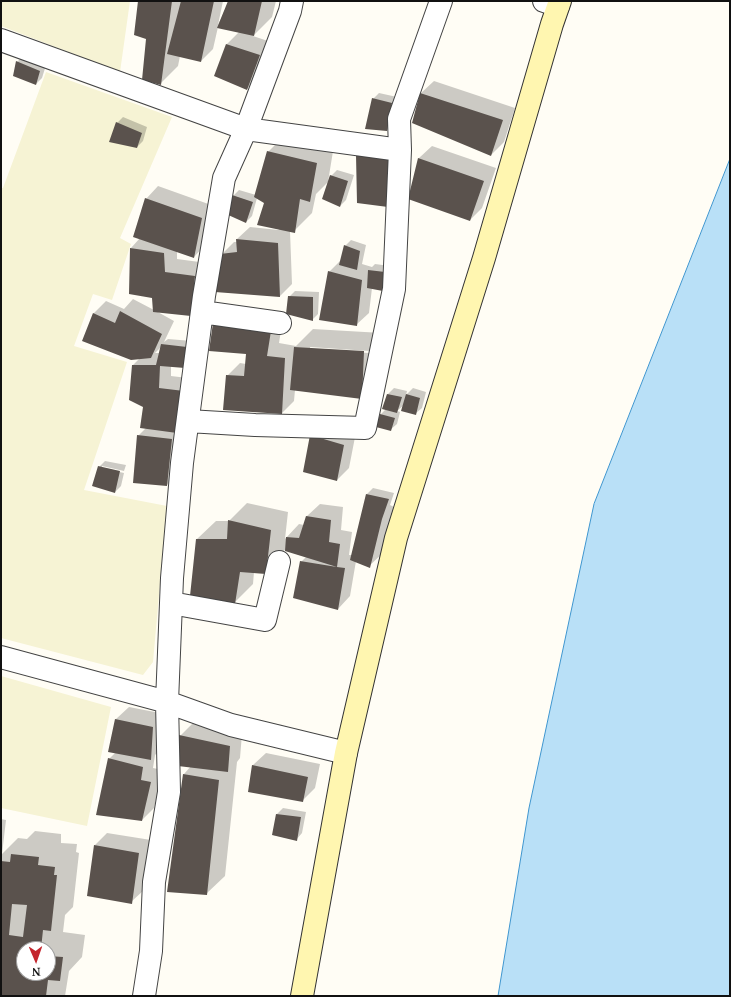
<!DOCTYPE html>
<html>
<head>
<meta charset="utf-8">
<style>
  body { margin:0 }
  #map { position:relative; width:731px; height:997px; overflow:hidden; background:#fffdf5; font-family:"Noto Serif",serif }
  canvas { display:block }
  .frame { position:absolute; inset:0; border:2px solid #111; pointer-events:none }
  .north { position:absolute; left:16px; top:941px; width:40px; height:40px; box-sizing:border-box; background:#fff; border:1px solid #a0a0a0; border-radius:50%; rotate:178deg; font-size:11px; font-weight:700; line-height:16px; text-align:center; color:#111 }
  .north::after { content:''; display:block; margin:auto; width:14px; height:18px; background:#c4262e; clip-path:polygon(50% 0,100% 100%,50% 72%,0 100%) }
</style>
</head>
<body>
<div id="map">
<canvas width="731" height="997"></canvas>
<div class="frame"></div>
<div class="north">N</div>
</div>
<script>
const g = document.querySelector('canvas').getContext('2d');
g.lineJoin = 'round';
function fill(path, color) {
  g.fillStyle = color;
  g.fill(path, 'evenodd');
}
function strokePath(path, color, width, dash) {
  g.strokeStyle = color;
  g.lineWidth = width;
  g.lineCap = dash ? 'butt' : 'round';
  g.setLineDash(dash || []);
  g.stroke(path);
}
fill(new Path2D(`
  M1,1H130L120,72L1,26Z
  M46,72L172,117L120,238L131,244L112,300L93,294L74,346L127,362L84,490L167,506L153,662L143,675L1,638V188H3Z
  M1,676L111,707L87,826L1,808Z`), '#f6f3d4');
const water = new Path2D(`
  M730,159V996H498L529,808L594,504Z`);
fill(water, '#b9e0f7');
strokePath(water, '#3f96cf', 1);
fill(new Path2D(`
  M139,1H223L218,25L229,1H276L272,17L253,36L271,42L259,76L247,89L216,76L227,44L239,32L218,27L213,49L201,61L180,56L178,66L160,84Z
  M23,56L46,65L42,78L36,84L17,62Z
  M434,81L515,108L504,142L491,155L413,122L421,93Z
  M379,93L397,97L393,124L387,130L373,99Z
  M123,117L147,127L143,141L137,147L117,123Z
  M286,134L334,145L328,182L316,194L312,213L294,231H290L292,284L280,296L216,291L221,255L234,242H237V239L250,227L279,230L265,203L257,198L252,216L246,222L233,196L239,190L256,195L268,152Z
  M432,146L496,168L482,208L470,220L409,198L419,158Z
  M337,170L354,175L346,200L340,206L331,176Z
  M158,186L214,206L206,244L194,257L177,251V259L207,263L203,302L156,311L174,321L164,342L168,339L192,341L171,366V376L196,379L179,472L167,485L138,436L146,428L144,406L133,365L140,358L83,340L94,313L106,301L124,309L133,299L154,310L153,297L131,248L140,238L146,199ZM162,346L160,353H155Z
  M351,240L366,245L362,264L372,267L375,264L390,266L372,288L369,313L356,325L329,272L342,259L345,246Z
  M295,291L319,292L318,314L312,320L289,297Z
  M283,318L279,343L296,346L313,329L382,333L362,398L295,390L294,401L282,413L227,376L240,363L246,364L247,353ZM310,347L369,351V353L310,349Z
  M394,388L407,391L406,395L413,388L426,392L422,408L415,414L404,405L397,411L400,412L397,424L390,430L381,414L386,409L388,394Z
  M356,432L349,468L337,480L311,436Z
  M105,461L126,465L124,471L102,466V468L124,473L121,486L115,492L99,467Z
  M373,488L394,493L390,505L394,507L382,554L369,566L356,561L350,596L338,609L301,562L306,557L284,550L283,555L265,573L254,572L253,584L234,603L197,539L216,521H229L247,503L288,512L285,539L299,524L304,525L307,516L320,504L343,507L341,530L352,532L349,555H352L367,494Z
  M129,707L165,714L163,747L155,755L153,768L163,770L154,808L142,820L109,759L115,753L116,719Z
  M193,723L242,734L240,758L237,762L225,876L206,894L184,774L191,766L180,736Z
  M266,753L320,764L315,788L302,801L249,791L253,765Z
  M283,808L306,812L302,833L296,840L273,835L277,814Z
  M1,819L6,820L2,854L18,838L27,839L35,831L61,834V843L77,844L76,852L79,853L73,907L65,915L63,932L85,935L82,957L69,971L65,996H1ZM24,949H48V973H24Z
  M107,833L151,840L144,890L131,902L95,845Z`), '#0003');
fill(new Path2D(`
  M138,1H172L161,85L142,80L146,39L134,35Z
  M181,1H214L201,62L167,54Z
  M228,1H262L254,36L217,28Z
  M226,44L260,55L247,90L214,76Z
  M16,61L40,71L36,85L13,76Z
  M420,93L503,120L491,156L412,123Z
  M372,98L392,103L387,131L365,129Z
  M116,122L142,133L137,148L109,142Z
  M267,151L317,163L310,202L300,199L295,233L257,225L264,203L254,197Z
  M356,155L389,158L388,207L357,203Z
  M418,158L484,181L470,221L408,199Z
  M330,175L348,181L340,207L322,199Z
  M232,195L253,202L246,223L226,214Z
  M145,198L202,218L194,258L133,237Z
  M236,239L278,243L280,297L215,292L220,254L237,252Z
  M344,245L360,251L357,270L339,265Z
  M130,248L164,253L165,272L195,276L191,316L153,312L152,298L129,294Z
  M368,270L385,272L383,291L367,288Z
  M328,271L362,280L357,326L319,320Z
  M288,296L313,297V321L286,314Z
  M120,311L162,334L151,358L131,360L82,341L93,313L115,323Z
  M213,323L271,331L267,356L285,358L282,414L223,410L226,375L244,376L246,354L209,351Z
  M161,344L187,347L185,368L160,366L159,388L184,391L177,433L140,428L143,407L129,400L132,365H156Z
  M294,347L364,351L362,399L290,390Z
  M387,394L402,397L397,413L382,409Z
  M406,394L420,398L416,415L401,411Z
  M380,414L395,418L391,431L376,427Z
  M137,435L172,439L167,486L133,483Z
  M310,435L344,445L337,481L303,472Z
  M98,466L120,471L115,493L92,486Z
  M366,494L389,499L382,519L370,568L350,560Z
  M306,516L331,520L329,542L340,544L337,567L345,568L338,610L293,598L300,561L337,567L285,551L286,537L299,538Z
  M228,520L271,530L266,574L240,572L235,604L190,596L196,539H227Z
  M115,719L153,727L151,760L108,752Z
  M179,735L230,746L228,772L178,766Z
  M108,758L143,767L141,780L151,782L142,821L96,815Z
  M252,765L308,777L303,802L248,792Z
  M183,774L219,780L207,895L167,892Z
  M276,814L301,817L297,841L272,835Z
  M94,845L139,853L132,904L87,896Z
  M11,854L39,857L38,865L55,867L54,875H57L51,931L43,930L41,949H24V973H48V956L63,957L60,981L48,980L46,996H1V861L10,862ZM12,904L27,905L23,937L9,935Z`), '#5a524d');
const street = new Path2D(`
  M544,1L558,6
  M1,40L246,129L400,150
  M202,312L280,323
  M188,421L255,425L365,428L394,289L400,150L399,119L441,1
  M171,603L265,620L279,562
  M1,657L167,702L231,725L346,753
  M144,996L151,951L154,882L169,792L167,702L172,578L182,463L204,296L224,178L246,129L290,11L292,1`);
const secondary = new Path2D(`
  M302,996L346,753L396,538L484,258L552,24L560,1`);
strokePath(street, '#444', 24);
strokePath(secondary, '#333', 24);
strokePath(street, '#fff', 22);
strokePath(secondary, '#fff6b0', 22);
</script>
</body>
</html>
